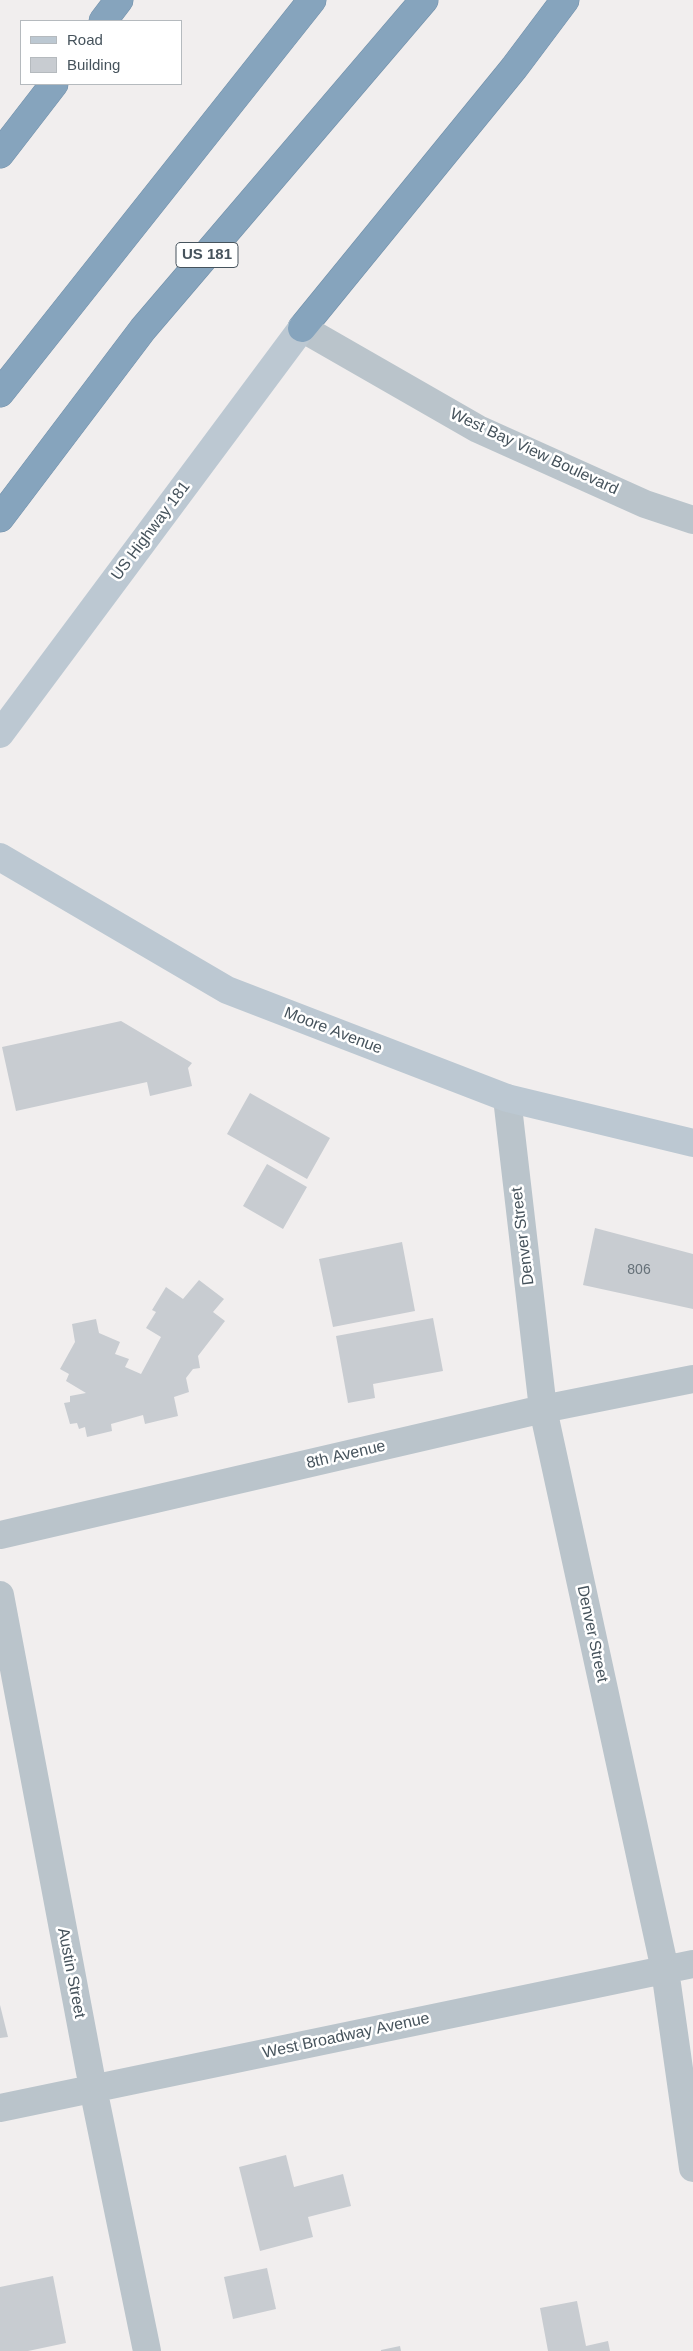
<!DOCTYPE html>
<html>
<head>
<meta charset="utf-8">
<style>
  body { margin:0 }
  #map { position:relative; width:693px; height:2351px; overflow:hidden; background:#f1eeee; font-family:Helvetica,sans-serif }
  canvas { display:block }
  .legend { position:absolute; left:20px; top:20px; width:162px; height:65px; box-sizing:border-box; background:#fff; border:1px solid #b5babe; margin:0; padding:6px 9px; list-style:none; font-size:15px; color:#46535c }
  .legend li { display:flex; align-items:center; gap:10px; height:25px }
  .legend b { width:25px; border:1px solid #b5babe }
</style>
</head>
<body>
<div id="map">
<canvas width="693" height="2351"></canvas>
<ul class="legend">
<li><b style="height:6px;background:#bcc8d2"></b>Road</li>
<li><b style="height:14px;background:#c8ccd1"></b>Building</li>
</ul>
</div>
<script>
const g = document.querySelector('canvas').getContext('2d');
g.lineJoin = 'round';
function fill(path, color) {
  g.fillStyle = color;
  g.fill(path, 'evenodd');
}
function strokePath(path, color, width, dash) {
  g.strokeStyle = color;
  g.lineWidth = width;
  g.lineCap = dash ? 'butt' : 'round';
  g.setLineDash(dash || []);
  g.stroke(path);
}
function write(font, color, halo, rows, align = 'center') {
  g.font = font + ' Helvetica,sans-serif';
  g.lineWidth = 5;
  g.setLineDash([]);
  g.textBaseline = 'middle';
  g.strokeStyle = halo;
  g.fillStyle = color;
  for (const [text, x, y, turn = 0] of rows) {
    g.save();
    g.translate(x, y);
    g.rotate((+turn || 0) * Math.PI / 180);
    g.textAlign = isNaN(turn) ? turn : align;
    if (halo) g.strokeText(text, 0, 0);
    g.fillText(text, 0, 0);
    g.restore();
  }
}
fill(new Path2D(`
  M121,1021L192,1063L188,1068L192,1086L150,1096L147,1082L16,1111L2,1047Z
  M250,1093L330,1138L307,1179L227,1134Z
  M267,1164L307,1187L283,1229L243,1206Z
  M595,1228L693,1254V1309L583,1285Z
  M402,1242L415,1311L333,1327L319,1259Z
  M199,1280L224,1299L213,1312L225,1321L198,1356L200,1368L193,1369L186,1378L189,1392L174,1397L178,1416L145,1424L143,1415L111,1424L112,1431L87,1437L85,1427L79,1429L77,1423L70,1424L64,1403L70,1402V1396L86,1393L66,1381L69,1374L60,1369L75,1342L72,1324L96,1319L99,1333L120,1342L115,1354L129,1359L125,1367L141,1374L161,1337L146,1328L156,1312L152,1310L166,1287L183,1299Z
  M433,1318L443,1371L373,1384L375,1398L348,1403L336,1336Z
  M0,2005L8,2037L0,2038Z
  M286,2155L294,2187L343,2174L351,2206L308,2217L313,2237L260,2251L239,2167Z
  M267,2268L276,2309L233,2319L224,2277Z
  M53,2276L66,2343L28,2351H0V2287Z
  M577,2301L586,2346L608,2341L610,2351H548L540,2308Z
  M400,2346L401,2351H381V2350Z`), '#c8ccd1');
const motorway = new Path2D(`
  M103,21L119,0
  M0,154L54,84
  M302,328L514,68L565,0
  M0,393L312,0
  M0,518L143,329L424,0`);
strokePath(motorway, '#718fa9', 29);
strokePath(new Path2D(`
  M302,328L478,429L645,504L693,520
  M507,1098L543,1409L665,1970L693,2168
  M0,1535L543,1409L693,1379
  M0,1595L93,2088L147,2351
  M0,2108L693,1964`), '#bac4cb', 28);
strokePath(new Path2D(`
  M0,734L302,328
  M0,857L227,990L507,1098L693,1143`), '#bcc8d2', 28);
strokePath(motorway, '#86a4bd', 28);
write('14px', '#667179', null, [
  ["806",639,1270]
]);
for (const [x, y, w] of [
  [207,255,62]
]) {
  const box = new Path2D();
  box.roundRect(x - w / 2, y - 12.5, w, 25, 4);
  g.fillStyle = '#fff';
  g.fill(box);
  strokePath(box, '#46535c', 1);
}
write('bold 15px', '#46535c', null, [
  ["US 181",207,255]
]);
write('16px', '#46535c', '#fff', [
  ["West Bay View Boulevard",534,452,25],
  ["US Highway 181",151,531,-53],
  ["Moore Avenue",333,1031,21],
  ["Denver Street",523,1236,-97],
  ["8th Avenue",346,1455,-13],
  ["Denver Street",592,1634,78],
  ["Austin Street",71,1973,79],
  ["West Broadway Avenue",346,2036,-12]
]);
</script>
</body>
</html>
